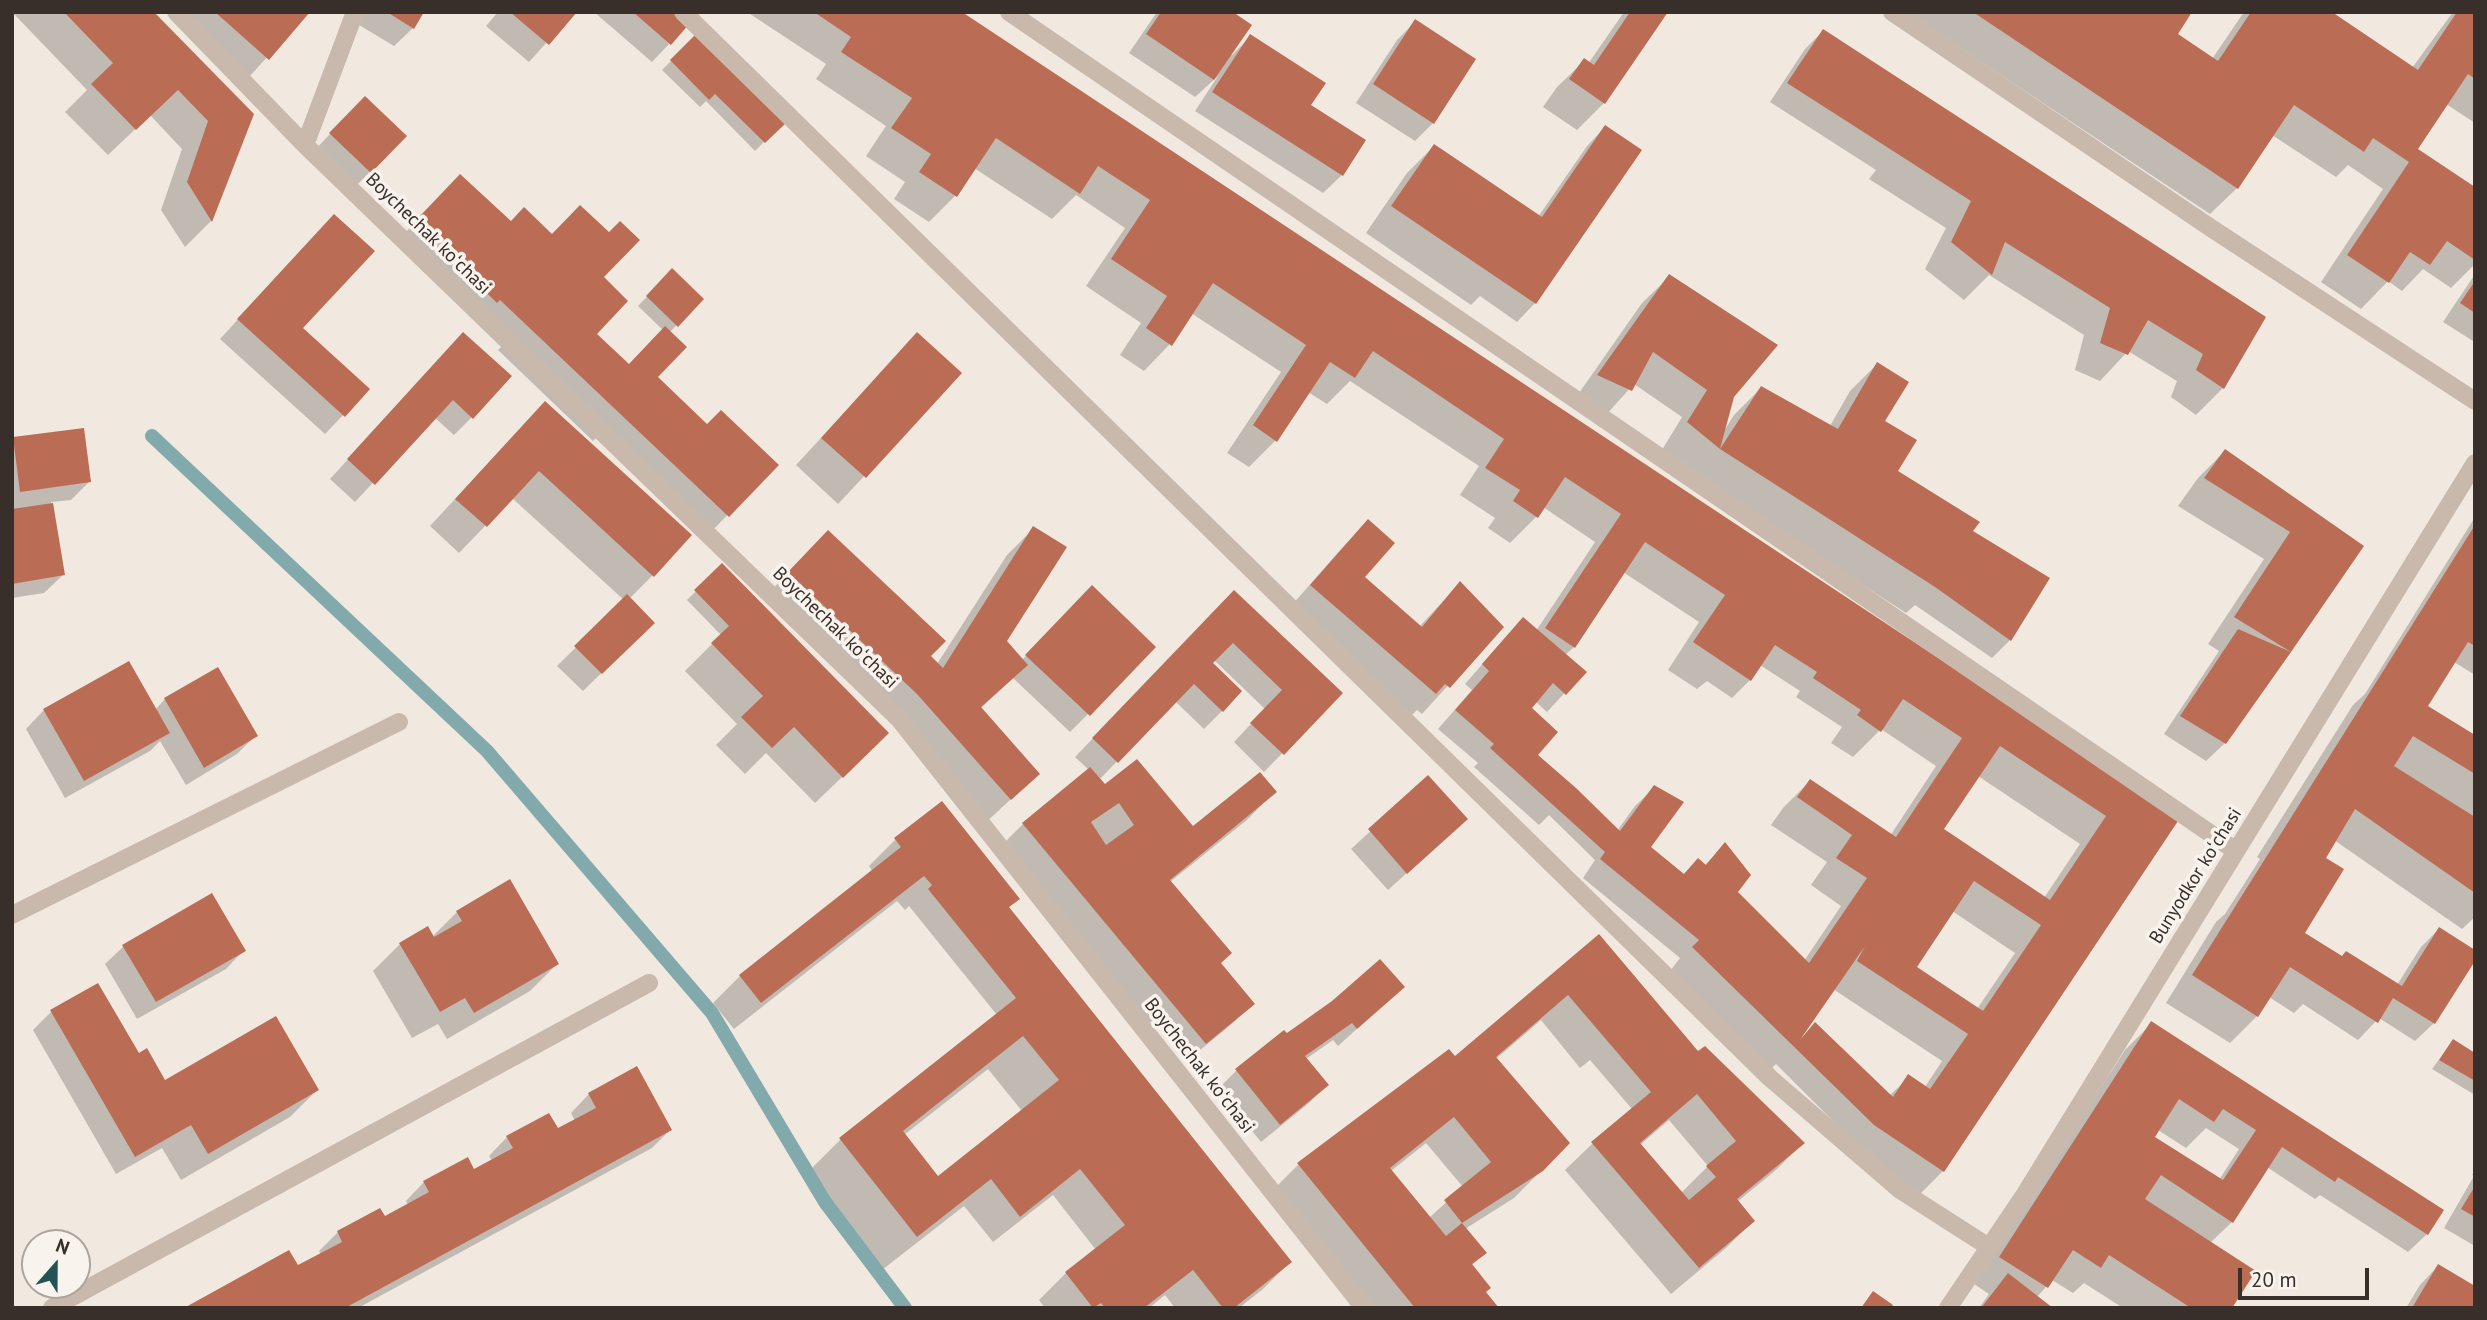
<!DOCTYPE html>
<html>
<head>
<meta charset="utf-8">
<style>
  body { margin:0 }
  #map { position:relative; width:2487px; height:1320px; overflow:hidden; background:#f1e9e0; font-family:"PT Sans",sans-serif }
  canvas { display:block }
  .frame { position:absolute; inset:0; border:14px solid #382f2b; pointer-events:none }
  .north { position:absolute; left:21px; top:1229px; width:70px; height:70px; box-sizing:border-box; background:#f9f3ed; border:2px solid #aca59f; border-radius:50%; rotate:21deg; font-size:19px; font-weight:700; line-height:28px; text-align:center; color:#382f2b }
  .north::after { content:''; display:block; margin:auto; width:24px; height:32px; background:#245356; clip-path:polygon(50% 0,100% 100%,50% 72%,0 100%) }
  .scale { position:absolute; left:2238px; top:1268px; width:131px; height:32px; box-sizing:border-box; border:4px solid #382f2b; border-top:0; padding-left:9px; font-size:21px; line-height:24px; white-space:nowrap; color:#382f2b; -webkit-text-stroke:5px #f9f3ed; paint-order:stroke }
</style>
</head>
<body>
<div id="map">
<canvas width="2487" height="1320"></canvas>
<div class="frame"></div>
<div class="north">N</div>
<div class="scale">20 m</div>
</div>
<script>
const g = document.querySelector('canvas').getContext('2d');
g.lineJoin = 'round';
function fill(path, color) {
  g.fillStyle = color;
  g.fill(path, 'evenodd');
}
function strokePath(path, color, width, dash) {
  g.strokeStyle = color;
  g.lineWidth = width;
  g.lineCap = dash ? 'butt' : 'round';
  g.setLineDash(dash || []);
  g.stroke(path);
}
function write(font, color, halo, rows, align = 'center') {
  g.font = font + ' "PT Sans",sans-serif';
  g.lineWidth = 7;
  g.setLineDash([]);
  g.textBaseline = 'middle';
  g.strokeStyle = halo;
  g.fillStyle = color;
  for (const [text, x, y, turn = 0] of rows) {
    g.save();
    g.translate(x, y);
    g.rotate((+turn || 0) * Math.PI / 180);
    g.textAlign = isNaN(turn) ? turn : align;
    if (halo) g.strokeText(text, 0, 0);
    g.fillText(text, 0, 0);
    g.restore();
  }
}
fill(new Path2D(`
  M12,12H152L252,114L211,221L185,247L161,210L182,149L150,115L108,155L65,112L87,90Z
  M176,12H308L250,76Z
  M360,12H422L413,28L394,46L354,22Z
  M498,12H574L529,62L486,26Z
  M594,12H674L670,43L652,62Z
  M747,12H959L2178,819L1943,1171L1916,1198L1855,1143L1776,1064L1767,1073L1667,975L1680,958L1583,878L1595,860L1549,815L1539,825L1474,767L1478,763L1438,729L1472,690L1465,684L1505,638L1536,631L1595,542L1543,507L1537,516L1510,543L1488,528L1495,518L1460,495L1479,466L1350,381L1327,404L1308,392L1276,440L1249,467L1227,453L1281,372L1191,313L1170,344L1144,371L1120,355L1141,323L1086,286L1125,228L1076,195L1052,219L974,168L956,195L929,222L894,199L905,182L866,156L886,126L816,79L826,64ZM1623,572L1699,622L1668,670L1697,689L1707,681L1732,698L1750,680L1760,665L1800,691L1796,697L1842,727L1831,743L1853,757L1881,729L1936,766L1890,836L1810,781L1783,808L1771,825L1827,862L1811,885L1841,906L1804,961L1736,892L1724,845L1704,866L1698,860L1683,875L1648,847L1654,788L1635,806L1617,831L1536,755L1529,708L1535,701L1547,712L1584,672L1565,655L1574,647ZM1978,776L2080,844L2044,898L1942,830ZM1952,911L2015,953L1977,1009L1915,967ZM1833,989L1942,1061L1925,1087L1909,1077L1889,1096L1801,1036Z
  M1157,12H1230V54L1232,55L1250,37L1309,106L1342,175L1323,193L1195,111L1218,76L1195,97L1129,53Z
  M1624,12H1666L1604,103L1577,130L1543,107L1557,87L1584,61L1588,64Z
  M1906,12H2190L2175,34L2212,59L2244,12H2329L2412,68L2453,12H2475V123L2446,104L2415,149L2475,189V264L2451,288L2423,269L2402,291L2388,281L2361,309L2321,282L2383,189L2348,165L2336,177L2272,135L2237,188L2210,214Z
  M1415,22L1433,123L1415,141L1356,103L1397,40Z
  M1823,31L2264,318L2223,388L2196,415L2171,397L2177,381L2128,351L2100,381L2075,370L2084,335L1989,275L1964,300L1925,269L1946,228L1869,179L1876,170L1770,102L1805,49Z
  M696,36L783,123L755,151L706,101L700,107L662,70Z
  M347,116L405,136L352,190L312,153Z
  M1605,127L1535,303L1517,322L1480,296L1471,305L1366,233L1407,173L1434,146L1538,217L1587,146Z
  M461,176L510,223L552,236L601,277L595,334L628,366L663,330L638,306L672,271L702,299L669,333L655,377L707,426L776,465L709,534L607,427L593,441L498,350L506,342L403,235Z
  M316,234L300,328L368,389L325,434L220,339Z
  M2475,274V340L2473,341L2443,322Z
  M1669,277L1733,396L1724,431L1734,415L1761,388L1830,426L1850,391L1877,364L1882,421L1896,471L1971,531L2010,640L1992,658L1915,605L1906,613L1693,476L1662,450L1682,417L1634,384L1604,417L1572,403L1642,303Z
  M917,334L960,374L838,504L796,465Z
  M445,353L472,417L454,435L434,417L355,502L330,479Z
  M519,430L653,575L629,599L653,623L583,691L557,666L624,600L512,498L459,553L430,526Z
  M14,439L90,481L71,500L51,502L63,575L44,593L12,598Z
  M2225,451L2362,547L2225,743L2206,761L2164,734L2219,651L2208,644L2264,559L2178,506L2198,478Z
  M2475,517V675L2454,662L2425,706L2475,737V917L2462,929L2334,840L2323,858L2303,933L2342,957L2397,985L2421,947L2439,929L2434,1023L2415,1041L2379,1018L2358,1040L2303,1004L2294,1013L2269,997L2257,1016L2230,1043L2166,1003L2216,922L2225,914L2260,859L2257,857L2353,705L2365,694Z
  M1368,521L1363,577L1419,627L1459,584L1501,627L1422,714L1417,710L1408,719L1285,613L1342,548Z
  M1034,528L1005,642L1022,660L1074,606L1088,714L1070,732L1013,678L980,709L1038,774L983,825L891,721L763,599L801,559L937,664L1007,555Z
  M722,566L860,760L815,803L766,753L745,774L716,745L737,724L685,671L721,635L687,600Z
  M1216,610L1340,694L1264,772L1234,742L1265,709L1214,660L1211,663L1222,711L1204,729L1175,701L1099,780L1105,787L1193,829L1274,792L1248,819L1170,882L1219,963L1252,1004L1234,1022L1187,1061L1153,1020L1144,1028L996,851L1023,824L1089,770L1075,757Z
  M165,699L255,736L237,754L186,785L160,741L150,751L65,798L26,729L44,710H155Z
  M1428,778L1447,837L1388,890L1351,849Z
  M896,839L1018,899L1008,908L1290,1262L1263,1289L1239,1308H1175L1165,1295L1149,1308H1045L1039,1300L1066,1273L1096,1250L1053,1195L993,1242L964,1206L882,1270L806,1174L840,1140L997,1015L909,906L905,910L897,901L734,1029L713,1003L740,976L873,872L869,866ZM988,1069L1022,1111L938,1178L904,1135Z
  M457,912L557,964L530,991L447,1039L438,1024L412,1038L373,971L400,944L432,937Z
  M1598,937L1698,1053L1803,1143L1776,1170L1737,1202L1753,1221L1726,1248L1671,1294L1565,1170L1592,1144L1632,1109L1590,1060L1580,1068L1541,1020L1496,1059L1542,1170L1514,1198L1465,1229L1484,1253L1471,1266L1484,1292L1497,1308H1367L1272,1191L1299,1164L1455,1058ZM1669,1120L1708,1166L1681,1193L1640,1145ZM1426,1143L1463,1187L1429,1218L1391,1171Z
  M124,946L244,950L226,969L137,1019L105,964Z
  M1403,987L1338,1046L1333,1040L1306,1059L1327,1085L1309,1103L1261,1142L1218,1089L1236,1071L1284,1032L1287,1035Z
  M51,1012L138,1056L165,1083L317,1090L290,1117L181,1180L162,1148L116,1174L33,1030Z
  M2152,1023L2427,1234L2408,1252L2320,1195L2315,1199L2267,1167L2232,1222L2210,1243L2230,1308H2123L2084,1283L2073,1293L2052,1280L2037,1297L2050,1308H1979L1989,1294L1974,1284L2125,1050ZM2206,1128L2239,1149L2219,1180L2153,1138L2158,1130L2186,1148Z
  M2453,1041L2475,1055V1095L2432,1069Z
  M589,1094L670,1130L652,1148L358,1308H188L297,1269L321,1255L319,1251L338,1232L380,1210L384,1218L408,1205L406,1201L424,1182L474,1171L492,1161L489,1156L507,1137L557,1131L575,1121L571,1113Z
  M2475,1170V1246L2444,1228L2474,1176L2472,1175Z
  M2438,1266L2475,1308H2406L2420,1285Z`), '#0003');
strokePath(new Path2D(`
  M152,436L487,751L712,1013L825,1202L905,1308`), '#82aaac', 14);
fill(new Path2D(`
  M64,12H154L254,114L212,222L187,182L208,121L178,90L136,130L91,84L113,63Z
  M215,12H310L269,60Z
  M387,12H424L414,29Z
  M510,12H577L549,45Z
  M633,12H677L690,23L671,45Z
  M814,12H962L2180,818L1944,1172L1874,1125L1692,947L1699,940L1600,859L1605,852L1490,748L1494,744L1455,710L1489,671L1482,664L1523,617L1587,672L1566,695L1553,683L1532,708L1558,732L1538,755L1576,788L1620,831L1654,785L1684,802L1651,847L1684,874L1698,858L1706,865L1725,842L1751,875L1738,892L1809,963L1867,878L1836,858L1852,835L1797,797L1810,779L1896,837L1962,738L1903,699L1881,732L1857,715L1861,710L1813,678L1817,672L1775,645L1751,681L1693,642L1725,595L1645,542L1575,648L1545,628L1621,514L1565,477L1538,518L1513,501L1520,490L1485,468L1504,439L1373,351L1355,378L1330,362L1277,442L1253,425L1306,345L1213,283L1172,346L1146,328L1167,296L1111,259L1150,200L1098,166L1080,194L996,138L957,197L919,172L931,154L891,128L912,98L841,52L851,37ZM2000,746L2106,816L2050,900L1944,829ZM1974,881L2041,925L1983,1011L1917,967ZM1865,946L1857,961L1968,1034L1930,1089L1908,1074L1893,1097L1815,1022L1800,1040Z
  M1161,12H1233L1252,25L1214,80L1146,34Z
  M1630,12H1668L1605,104L1569,79L1584,58L1594,65Z
  M1973,12H2192L2178,34L2218,61L2251,12H2332L2418,70L2457,12H2475V79L2468,74L2418,149L2475,187V260L2447,241L2430,265L2410,252L2389,283L2347,255L2409,162L2373,138L2364,152L2294,105L2238,189Z
  M1415,19L1476,59L1434,124L1373,84Z
  M1823,29L2266,317L2224,389L2196,370L2203,354L2148,320L2128,355L2100,343L2110,308L2005,242L1992,275L1951,242L1971,201L1787,83Z
  M696,34L786,123L765,143L715,94L709,100L670,60Z
  M1250,34L1326,83L1311,105L1366,140L1343,176L1212,92Z
  M365,96L407,136L371,173L329,133Z
  M1605,125L1642,150L1536,304L1391,206L1434,144L1542,217Z
  M460,174L511,221L524,207L552,234L580,205L609,232L620,221L640,240L604,277L628,301L597,334L629,364L665,326L687,347L658,377L707,424L721,410L779,465L729,517L500,300L497,303L463,270L470,264L420,216Z
  M334,214L375,251L303,328L370,389L345,417L237,319Z
  M672,268L704,299L678,327L646,296Z
  M1669,274L1778,345L1734,397L1720,449L1687,422L1707,390L1653,352L1632,391L1597,375Z
  M2475,281V313L2460,303Z
  M463,332L512,376L473,419L453,400L375,485L347,459Z
  M917,332L962,373L866,478L821,438Z
  M1877,362L1909,382L1885,421L1917,440L1898,471L1980,522L1973,531L2050,578L2011,641L1935,587L1720,449L1761,386L1838,429Z
  M545,401L692,535L654,577L539,471L487,527L455,499Z
  M84,428L91,482L20,492L13,437Z
  M2225,449L2364,546L2291,652L2226,744L2180,716L2238,629L2291,652L2234,617L2290,532L2204,478Z
  M53,503L65,575L12,584V509Z
  M1368,519L1395,543L1365,577L1422,627L1460,581L1504,627L1450,688L1445,684L1436,694L1310,585Z
  M2475,525V646L2468,642L2428,706L2475,735V774L2413,736L2394,766L2475,817V893L2355,809L2326,858L2344,869L2305,933L2342,956L2346,951L2402,986L2439,927L2475,950V961L2435,1024L2393,998L2378,1023L2290,967L2258,1017L2192,975Z
  M1033,526L1067,547L1007,641L1028,665L981,707L1040,774L1011,800L917,694L788,572L828,530L946,641L931,656L943,668Z
  M722,563L889,733L843,778L794,727L772,748L741,717L763,696L711,643L729,626L694,590Z
  M1092,585L1156,647L1090,716L1025,655Z
  M1234,590L1343,693L1284,755L1250,723L1282,690L1233,643L1213,663L1242,691L1223,712L1194,684L1118,763L1092,738Z
  M627,594L655,623L602,674L574,646Z
  M129,661L170,733L84,781L43,709Z
  M218,667L258,736L204,768L164,698Z
  M1137,759L1193,826L1260,772L1277,792L1170,880L1232,953L1221,963L1255,1004L1206,1044L1022,823L1090,767L1105,784ZM1119,803L1134,825L1106,845L1091,822Z
  M1428,775L1468,819L1407,874L1368,829Z
  M942,801L1020,899L1009,907L1292,1262L1234,1308H1223L1193,1270L1144,1308H1105L1101,1303L1093,1308L1065,1272L1125,1225L1080,1169L1020,1217L991,1179L917,1237L839,1138L1016,998L928,889L932,885L924,876L761,1003L739,975L901,847L894,838ZM1023,1036L1059,1080L938,1176L903,1131Z
  M510,879L559,964L474,1013L465,998L440,1012L399,943L428,926L434,937L462,921L456,911Z
  M212,893L246,951L156,1002L122,945Z
  M1599,934L1698,1051L1705,1046L1805,1143L1737,1199L1755,1221L1699,1268L1591,1142L1651,1092L1568,995L1496,1057L1570,1143L1543,1171L1462,1223L1444,1200L1491,1162L1454,1117L1390,1168L1446,1236L1462,1223L1487,1253L1472,1264L1491,1288L1486,1292L1499,1308H1415L1297,1163L1449,1049L1455,1056ZM1697,1094L1736,1141L1706,1166L1716,1177L1689,1200L1640,1143Z
  M1380,959L1405,987L1357,1029L1352,1023L1305,1056L1329,1085L1280,1125L1235,1069L1284,1030L1287,1033L1332,1001Z
  M98,983L139,1053L147,1048L165,1080L276,1016L319,1090L208,1154L191,1125L135,1157L50,1010Z
  M2151,1021L2444,1210L2428,1235L2338,1177L2335,1182L2282,1147L2233,1223L2161,1175L2145,1199L2256,1271L2232,1308H2191L2109,1255L2101,1268L2073,1250L2048,1288L1999,1257ZM2179,1099L2214,1122L2223,1109L2256,1130L2223,1180L2155,1137Z
  M2453,1039L2475,1053V1081L2439,1060Z
  M637,1066L672,1130L345,1308H184L289,1250L298,1265L342,1242L337,1231L380,1208L385,1216L429,1192L423,1181L468,1157L474,1169L513,1148L506,1136L549,1113L558,1128L596,1108L588,1093Z
  M2475,1186V1217L2461,1209Z
  M2438,1264L2475,1286V1308H2412Z
  M2008,1273L2053,1308H1981Z
  M1873,1291L1893,1305L1891,1308H1861Z`), '#bb6c54');
strokePath(new Path2D(`
  M176,12L305,145
  M355,12L305,145L899,719L1364,1308
  M683,12L1770,1078L1900,1190L1989,1247
  M1009,12L2236,851
  M1892,12L2211,228L2475,401
  M12,915L399,722
  M52,1308L649,983
  M1948,1308L2025,1194L2475,463`), '#c9b9ad', 18);
write('19px', '#382f2b', '#f9f3ed', [
  ["Boychechak koʻchasi",428,234,44],
  ["Boychechak koʻchasi",835,628,44],
  ["Bunyodkor koʻchasi",2196,876,-58],
  ["Boychechak koʻchasi",1199,1066,52]
]);
</script>
</body>
</html>
